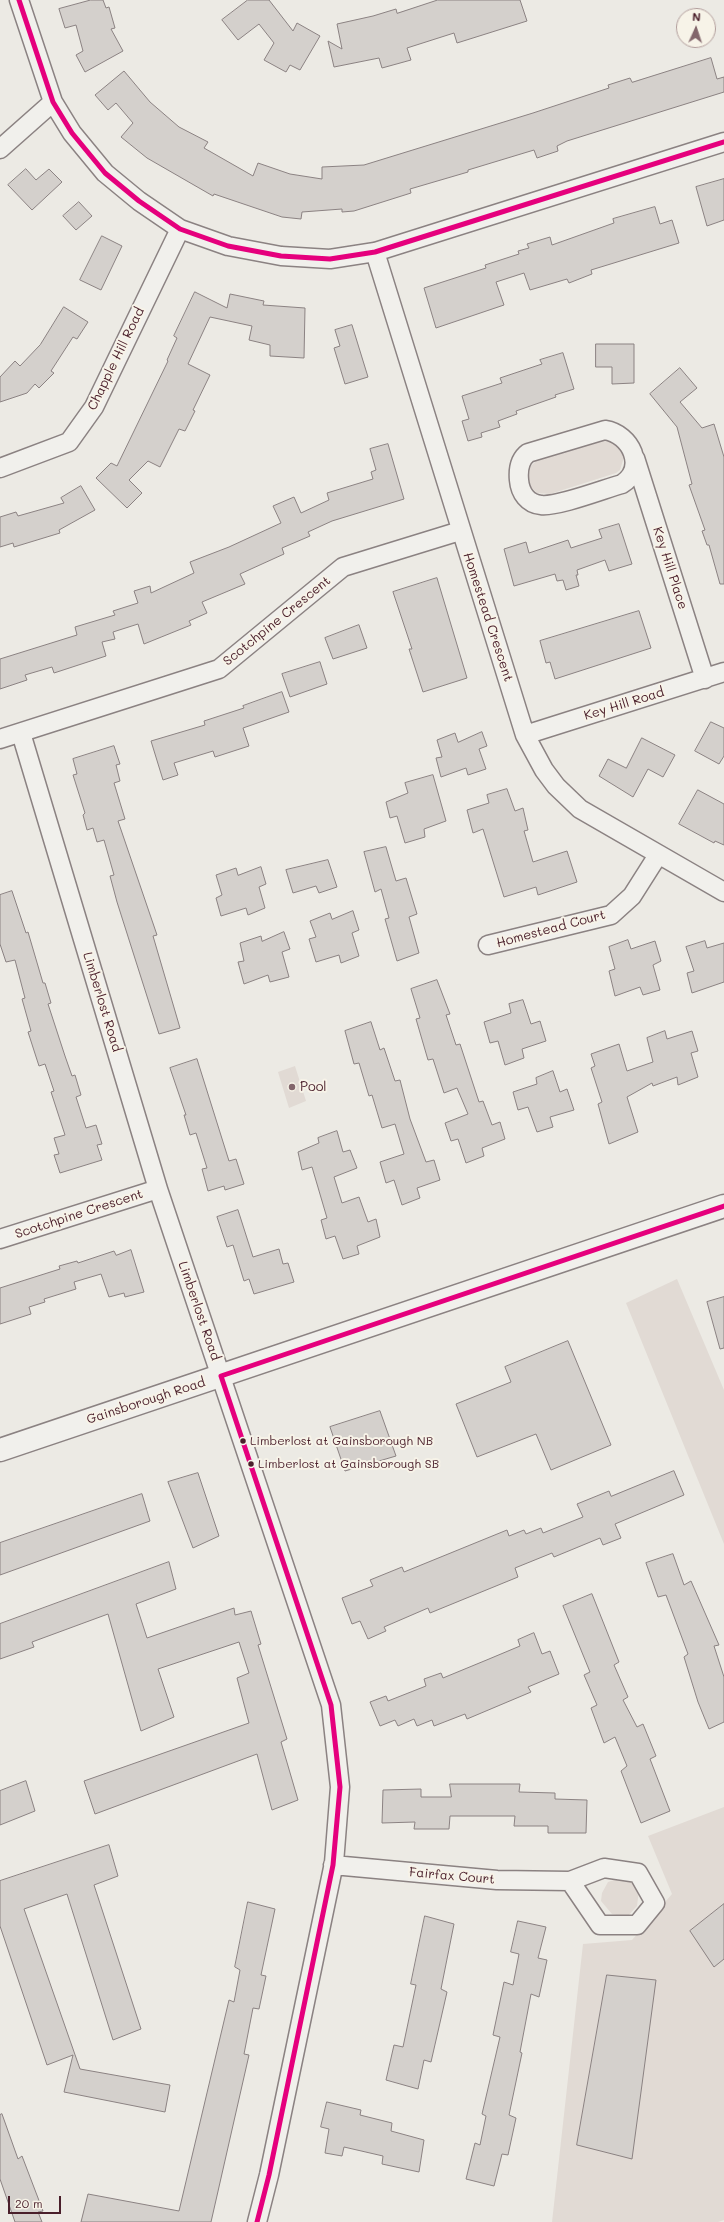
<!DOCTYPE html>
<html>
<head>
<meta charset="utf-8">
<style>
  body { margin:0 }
  #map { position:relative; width:724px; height:2222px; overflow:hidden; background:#eceae4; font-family:Mali,sans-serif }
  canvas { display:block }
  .north { position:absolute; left:676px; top:8px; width:40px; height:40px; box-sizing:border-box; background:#f7f3e8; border:1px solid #b29e9c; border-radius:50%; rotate:3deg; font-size:11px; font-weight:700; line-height:16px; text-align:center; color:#4a1f2b }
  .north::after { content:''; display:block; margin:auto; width:14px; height:18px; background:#83666c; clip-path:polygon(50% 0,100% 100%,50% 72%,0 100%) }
  .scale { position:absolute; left:8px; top:2196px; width:53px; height:18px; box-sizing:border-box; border:2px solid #4a1f2b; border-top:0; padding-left:5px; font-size:12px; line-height:14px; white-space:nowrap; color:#4a1f2b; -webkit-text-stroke:3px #f7f3e8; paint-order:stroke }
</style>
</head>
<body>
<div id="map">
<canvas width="724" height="2222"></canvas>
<div class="north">N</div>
<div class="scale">20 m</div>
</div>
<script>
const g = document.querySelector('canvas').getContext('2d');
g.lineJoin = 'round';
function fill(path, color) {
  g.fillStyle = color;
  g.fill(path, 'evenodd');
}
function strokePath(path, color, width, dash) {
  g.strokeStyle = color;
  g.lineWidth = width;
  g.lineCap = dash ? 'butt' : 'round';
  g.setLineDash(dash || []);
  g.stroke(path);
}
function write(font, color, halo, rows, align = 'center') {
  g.font = font + ' Mali,sans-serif';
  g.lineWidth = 4;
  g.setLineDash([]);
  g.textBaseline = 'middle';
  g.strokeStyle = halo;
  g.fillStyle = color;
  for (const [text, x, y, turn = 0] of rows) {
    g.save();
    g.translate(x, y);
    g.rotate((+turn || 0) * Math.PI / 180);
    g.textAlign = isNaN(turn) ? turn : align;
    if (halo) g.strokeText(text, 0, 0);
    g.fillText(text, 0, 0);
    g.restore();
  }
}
fill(new Path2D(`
  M602,439L616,442L623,451L624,457L620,470L616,473L550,494L537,493L528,484L529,468L539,458Z
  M295,1066L306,1101L289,1108L278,1072Z
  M677,1279L724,1390V1544L626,1303Z
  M724,1807V2220L718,2222H552L583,1944L632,1940L672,1894L648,1836Z
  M620,1878L632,1881L639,1890L637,1906L627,1917L612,1914L601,1901L602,1893L608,1882Z`), '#e1dad4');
const building = new Path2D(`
  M91,0H103L106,8L109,7L115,28L111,29L123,51L85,72L76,55L83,51L76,25L65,28L59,9Z
  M248,0H269L293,31L297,23L320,36L300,70L290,65L286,72L264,60L274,43L259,24L238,40L222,20Z
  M438,0H520L527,21L457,43L454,33L407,48L411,60L382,68L379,58L334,67L328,41L342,49L337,24L373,16L396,9L397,13Z
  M711,58L717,79L724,77V92L567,141L557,146L558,151L537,158L534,150L468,170V172L410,189L411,193L354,211L342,212V209L302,212L301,219L282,217L214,194L213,196L147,158L121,137L133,123L116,103L108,110L95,95L124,71L150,102L179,127L208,142L204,148L253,176L258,163L290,174L322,179V167L364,165L533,113L609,88L608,85L630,78L632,82Z
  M26,169L36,180L49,169L62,182L32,210L8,185Z
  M724,179V220L707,226L696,187Z
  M79,202L92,216L76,230L63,216Z
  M655,207L660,224L672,220L679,243L591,270L592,274L569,283L567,279L530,290L524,273L496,282L504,305L436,328L424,288L486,268L485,265L519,254L518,251L529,248L527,244L550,237L552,245L614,223L613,219Z
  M102,236L122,246L101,290L80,280Z
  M195,292L227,308L230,294L264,301L263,305L305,308L304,358L270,356V345L249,340L252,326L210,317L188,364L210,375L193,410L195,411L185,431L179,429L160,467L148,461L129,480L142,493L127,508L96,478L111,463L117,466L168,361L167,360L177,338L174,336Z
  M64,307L88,322L77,339L73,337L51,371L54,373L39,388L35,384L27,393L0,402V377L15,361L20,366L40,345Z
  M352,325L368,377L345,384L334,348L340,346L335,330Z
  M596,344H634V383L612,384V367H596Z
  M563,353L574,389L555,395L556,397L516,411L517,414L498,421L500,427L481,433L482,437L468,441L462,421L469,419L462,396L502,383L500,378L542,364L540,360Z
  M680,368L697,388L680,402L702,428L714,424L724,457V584H720L709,545H707L702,531L705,530L689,485L692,484L677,427L650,394Z
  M388,444L404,499L332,521L308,532L310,536L282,548L284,554L240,574L245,584L202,602L207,613L189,621L191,625L144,644L138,624L113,632L115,639L102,642L106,656L54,673L52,667L25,675L27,680L0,689V659L77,635L75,627L115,615L113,611L138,603L134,591L150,586L151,593L194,573L190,562L229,547L281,523L273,506L294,497L301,513L329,500L327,493L373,479L371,472L376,470L370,449Z
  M81,486L95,510L59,530L60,533L14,547L13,543L0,547V517L16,512L18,516L64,503L61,498Z
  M619,524L632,564L609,571L605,560L577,570L578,575H576L579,586L566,590L563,580L557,581L555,574L514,586L504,549L526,542L529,553L568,540L571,548L602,538L599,530Z
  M437,578L467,678L423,692L409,649H412L393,592Z
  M639,611L651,648L555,679L550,662L546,663L540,641Z
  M359,625L367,648L333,659L325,638Z
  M320,662L327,684L290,697L282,674Z
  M282,692L289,712L243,728L249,746L215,757L213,751L174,763L178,775L163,780L151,741L205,725L204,721L244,708L243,706Z
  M711,722L724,728V756L719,764L695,751Z
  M482,732L487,746L479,749L486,769L468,775L466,768L441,777L436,758L442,757L437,740L455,733L458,742Z
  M642,738L675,755L663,777L648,769L633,797L599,776L608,759L626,768Z
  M114,746L120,764L116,765L120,781L114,783L125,819L118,821L157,935L153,936L180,1028L159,1034L117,902L110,876L114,875L104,840L97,842L93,828L87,830L83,815L85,813L73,775L77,774L73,759Z
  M433,775L446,821L424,829L425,837L405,843L397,816L390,818L386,802L408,793L405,783Z
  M507,789L515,811L523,808L528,830L524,831L533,862L567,851L577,882L538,895L536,887L504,897L483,829L473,833L467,810L489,803L487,795Z
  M698,790L724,804V845L715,841L714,843L679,824Z
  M386,847L396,881L406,878L417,914L409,917L419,953L397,961L385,919L389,918L381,889L375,892L364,852Z
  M328,860L337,887L319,893L316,886L293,893L286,870Z
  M261,867L266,884L259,887L265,908L248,915L246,908L221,916L216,898L222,895L216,875L236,868L238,875Z
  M12,891L26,933L28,932L43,983H45L51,1003L48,1004L65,1056L72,1076L75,1075L81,1095L76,1097L86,1128L96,1125L102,1144L97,1145L102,1160L60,1173L54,1155L59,1154L54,1138L65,1135L51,1092L54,1091L45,1064L39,1066L28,1032L31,1031L22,999L25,998L15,960L6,962L0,944V895Z
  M353,911L359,930L352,933L359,956L341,963L339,955L316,962L309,939L316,937L310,921L330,913L332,919Z
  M284,932L290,949L282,952L289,977L270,982L268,975L244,984L238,962L244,961L240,943L261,936L262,941Z
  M628,940L631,949L655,941L661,961L653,965L660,990L643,995L640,987L615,996L609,971L615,969L609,947Z
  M705,941L707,948L724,943V982L692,993L687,973L694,971L686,947Z
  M437,980L450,1014L446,1015L456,1045L460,1044L479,1102L483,1101L492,1125L500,1122L505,1139L482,1148L484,1156L466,1163L458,1139L451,1141L445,1123L468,1114L457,1088L444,1093L433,1059L428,1060L416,1019L420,1018L411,989Z
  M523,1000L531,1024L540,1021L546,1041L522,1049L524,1058L505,1065L498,1041L490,1043L484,1022L511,1013L509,1004Z
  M371,1022L380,1050L384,1048L395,1081L400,1080L410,1119L426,1162L434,1160L440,1180L417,1188L420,1198L402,1205L394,1180L386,1183L380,1162L404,1154L395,1124L382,1128L372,1095L369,1096L359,1063L354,1064L345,1031Z
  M665,1031L667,1039L692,1031L698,1051L691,1053L698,1077L678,1085L677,1077L653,1086L652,1083L627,1097L638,1132L609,1144L598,1104L602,1102L591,1068L595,1066L591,1054L619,1044L627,1071L653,1062L647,1038Z
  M197,1059L229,1161L236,1159L244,1184L225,1190L224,1186L208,1191L202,1169L207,1168L196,1133L190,1135L184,1115H186L170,1068Z
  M553,1071L560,1092L567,1089L574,1110L550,1117L553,1127L537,1132L528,1107L518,1110L513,1092L537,1084L536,1078Z
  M337,1131L343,1152L350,1150L357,1168L334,1177L342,1203L359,1197L368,1222L376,1219L380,1237L357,1246L359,1254L343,1259L335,1236L326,1239L321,1220L327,1218L312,1167L302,1170L298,1152L319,1143L318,1138Z
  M238,1210L253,1257L279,1249L283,1264L288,1263L294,1282L254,1294L249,1279L244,1281L233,1245L227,1247L217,1217Z
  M131,1250L144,1292L125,1297L124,1293L109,1297L101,1274L74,1282L76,1289L44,1299L45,1302L29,1307L31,1314L0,1324V1288L60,1269L59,1266L77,1261L78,1263L114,1251L116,1255Z
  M724,1297V1348L720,1349L707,1302Z
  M568,1341L611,1445L551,1470L536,1434L477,1457L456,1404L511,1382L505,1367Z
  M380,1411L396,1456L345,1471L330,1427Z
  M674,1471L684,1495L615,1524L621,1538L603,1545L600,1538L554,1557L552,1553L515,1568L518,1577L430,1613L428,1608L384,1627L386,1631L368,1639L360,1621L352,1624L342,1598L373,1586L370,1580L402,1567L404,1572L507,1530L509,1536L524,1530L526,1534L541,1528L543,1533L583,1517L577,1504L609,1491L611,1496Z
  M198,1473L219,1536L193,1548L168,1482Z
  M142,1494L150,1521L0,1575V1543Z
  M673,1554L684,1585L691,1581L719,1645L714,1646L724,1677V1722L709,1729L698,1702L684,1657L688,1654L666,1595L658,1597L646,1563Z
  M169,1562L176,1589L136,1604L147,1638L234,1608L235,1615L251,1611L261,1644L258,1645L287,1739L281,1742L298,1800L272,1810L257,1754L95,1814L84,1781L249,1723L237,1678L249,1673L239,1642L158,1669L174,1717L141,1731L108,1614L32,1642L34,1647L0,1659V1624Z
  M592,1594L619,1662L614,1665L628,1697L623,1700L637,1727L643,1724L656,1756L650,1759L670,1811L641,1823L621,1771L627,1766L615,1737L604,1743L591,1708L597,1705L584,1675L590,1672L563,1606Z
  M534,1633L542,1654L550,1651L559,1674L528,1687L531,1692L467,1719L465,1714L434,1726L432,1720L417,1726L414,1719L398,1726L395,1720L380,1726L370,1702L386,1696L388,1701L426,1686L424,1679L441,1673L443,1678L489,1659L520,1646L518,1640Z
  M26,1781L35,1811L0,1825V1791Z
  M450,1784H520L519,1792L555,1793V1799L587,1800L586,1833H548V1826H514L515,1816H450L449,1829H414L415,1822L382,1823L383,1790L421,1789V1797H451Z
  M109,1845L118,1876L94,1885L141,2029L113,2040L67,1894L24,1909L80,2069L170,2085L165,2112L64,2092L73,2055L47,2065L0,1926V1881Z
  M248,1902L275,1909L261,1975L266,1976L259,2009L253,2008L244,2054L249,2055L211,2222H81L88,2194L179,2211L229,2000L234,2002L240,1970L235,1967Z
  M724,1904V1959L714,1967L690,1931Z
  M425,1916L454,1924L441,1989L447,1992L431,2062L424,2060L418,2089L386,2080L394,2045L403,2047L416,1985L411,1984Z
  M518,1921L546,1927L538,1958L547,1960L539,1997L531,1994L520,2052L522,2053L509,2115L516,2118L508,2155L502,2154L494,2186L466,2179L475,2143L480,2145L486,2116L482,2114L500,2037L493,2035L504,1982L513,1985L519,1954L511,1952Z
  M607,1975L656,1980L632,2159L577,2145Z
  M327,2102L361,2110L360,2115L392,2123L391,2131L424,2140L419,2172L382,2164L383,2156L344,2147L342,2156L325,2153L329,2129L321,2127Z
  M2,2114L18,2159L22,2156L43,2211L38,2212L42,2222H15L0,2179V2115Z`);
fill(building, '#d4d0cc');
strokePath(building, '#8b8282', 1);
const minor = new Path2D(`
  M19,0L53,102L72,133L105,173L139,201L180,229L228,246L281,256L330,259L375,252L724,142
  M0,149L53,102
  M375,252L525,735L544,770L556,786L580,809L724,892
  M605,430C631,434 647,468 622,484C604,489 558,507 541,505C528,504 520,493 519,480C518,469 520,459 528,453Z
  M635,458L705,679
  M0,468L69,442L94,407L180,229
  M21,733L158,1189L331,1705L340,1787L334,1863L269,2175L257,2222
  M525,735L724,672
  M0,739L219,669L343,567L460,531
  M488,945L611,915L632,896L658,855
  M0,1239L158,1189
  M333,1865L497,1880L570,1881L600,1925H637L655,1903L638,1873L604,1868L570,1881`);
const major = new Path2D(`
  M0,1450L724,1206`);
strokePath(minor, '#8b8282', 21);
strokePath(major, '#8b8282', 25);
strokePath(minor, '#f1f0ec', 18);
strokePath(major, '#f1f0ec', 22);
strokePath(new Path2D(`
  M19,0L53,102L72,133L105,173L139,201L180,229L228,246L281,256L330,259L375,252L724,142
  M257,2222L269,2175L333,1865L340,1787L331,1705L221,1376L724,1206`), '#e5007d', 5);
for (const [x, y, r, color] of [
  [292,1087,4,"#83666c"],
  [243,1441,3.5,"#4a1f2b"],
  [251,1464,3.5,"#4a1f2b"]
]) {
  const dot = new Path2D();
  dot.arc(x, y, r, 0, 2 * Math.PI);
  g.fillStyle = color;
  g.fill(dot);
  strokePath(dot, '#f7f3e8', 1.5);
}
write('12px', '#4a1f2b', '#f7f3e8', [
  ["Limberlost at Gainsborough NB",250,1441],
  ["Limberlost at Gainsborough SB",258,1464]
], 'left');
write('13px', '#4a1f2b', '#f7f3e8', [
  ["Chapple Hill Road",116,359,-64],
  ["Key Hill Place",670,568,72],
  ["Homestead Crescent",488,617,72],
  ["Scotchpine Crescent",277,621,-39],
  ["Key Hill Road",624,704,-17],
  ["Homestead Court",551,929,-15],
  ["Limberlost Road",102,1002,73],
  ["Scotchpine Crescent",79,1214,-18],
  ["Limberlost Road",199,1311,71],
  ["Gainsborough Road",146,1401,-18],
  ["Fairfax Court",452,1876,5]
]);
write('13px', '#4a1f2b', '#f7f3e8', [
  ["Pool",300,1087]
], 'left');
</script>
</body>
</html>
